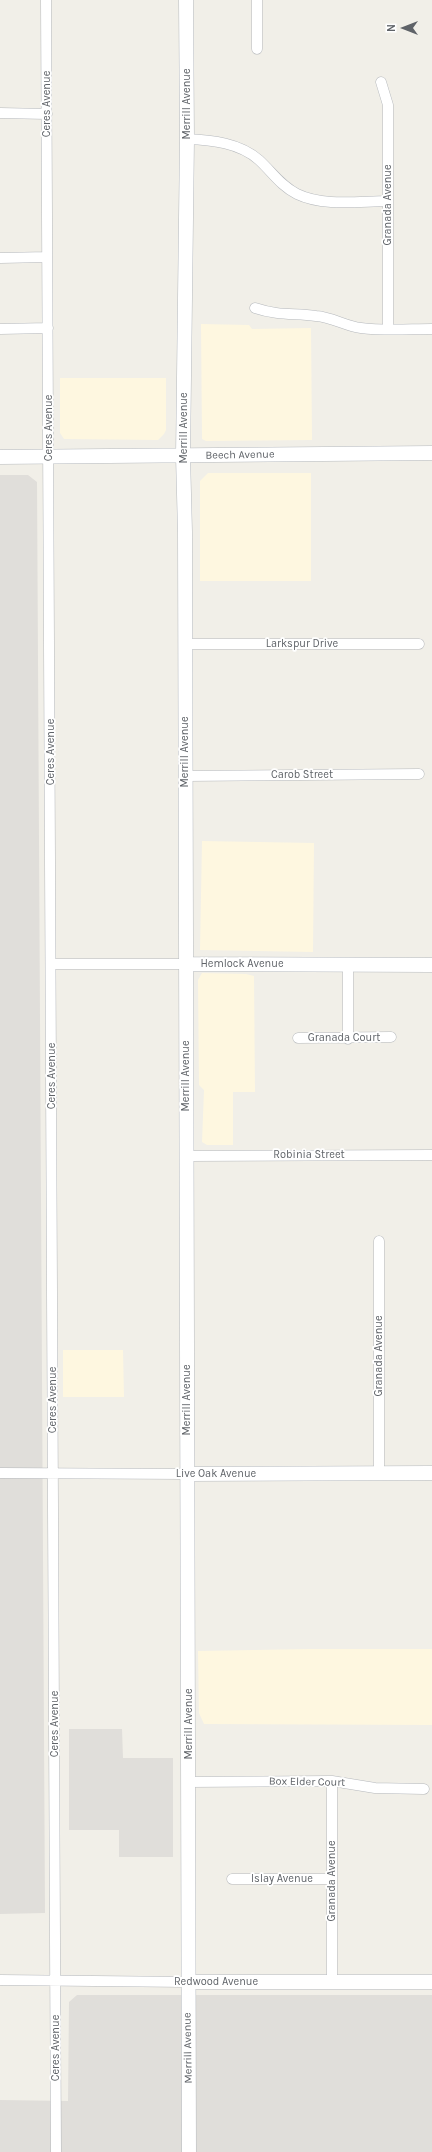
<!DOCTYPE html>
<html>
<head>
<meta charset="utf-8">
<style>
  body { margin:0 }
  #map { position:relative; width:432px; height:2152px; overflow:hidden; background:#f1efe8; font-family:Karla,sans-serif }
  canvas { display:block }
  .north { position:absolute; left:384px; top:8px; width:40px; height:40px; -webkit-text-stroke:3px #fff; paint-order:stroke; rotate:270deg; font-size:11px; font-weight:700; line-height:16px; text-align:center; color:#5f6368 }
  .north::after { content:''; display:block; margin:auto; width:14px; height:18px; background:#5f6368; clip-path:polygon(50% 0,100% 100%,50% 72%,0 100%) }
</style>
</head>
<body>
<div id="map">
<canvas width="432" height="2152"></canvas>
<div class="north">N</div>
</div>
<script>
const g = document.querySelector('canvas').getContext('2d');
g.lineJoin = 'round';
function fill(path, color) {
  g.fillStyle = color;
  g.fill(path, 'evenodd');
}
function strokePath(path, color, width, dash) {
  g.strokeStyle = color;
  g.lineWidth = width;
  g.lineCap = dash ? 'butt' : 'round';
  g.setLineDash(dash || []);
  g.stroke(path);
}
function write(font, color, halo, rows, align = 'center') {
  g.font = font + ' Karla,sans-serif';
  g.lineWidth = 3.5;
  g.setLineDash([]);
  g.textBaseline = 'middle';
  g.strokeStyle = halo;
  g.fillStyle = color;
  for (const [text, x, y, turn = 0] of rows) {
    g.save();
    g.translate(x, y);
    g.rotate((+turn || 0) * Math.PI / 180);
    g.textAlign = isNaN(turn) ? turn : align;
    if (halo) g.strokeText(text, 0, 0);
    g.fillText(text, 0, 0);
    g.restore();
  }
}
fill(new Path2D(`
  M201,324L249,325L252,329L311,328L312,440L206,441L202,439Z
  M60,378H166V430L164,434L158,440L64,439L60,433Z
  M208,473H311V581H200V481Z
  M202,841L314,843L313,952L200,950Z
  M202,973L246,974L254,976L255,1092H233V1145H207L202,1142L204,1090L199,1085L198,980Z
  M63,1350H123L124,1397H63Z
  M310,1649H432V1725L204,1724L199,1713L198,1651Z`), '#fef7e0');
fill(new Path2D(`
  M0,475H28L37,482L45,1913L0,1914Z
  M69,1729H122L123,1758H173V1857H119V1830H69Z
  M77,1995H432V2152H0V2100L68,2101L69,2002Z`), '#e0deda');
const street = new Path2D(`
  M46,0L56,2152
  M257,49V0
  M381,82L388,105V328
  M0,113L47,114
  M187,139C212,140 240,143 259,160C272,172 281,186 297,194C324,207 360,201 388,201
  M0,258L47,257
  M255,308C279,316 293,313 316,316C332,317 345,326 361,328C384,331 409,329 432,329
  M0,329L48,328
  M185,644H419
  M185,776L419,774
  M51,964H186
  M348,965V1039
  M298,1038L391,1037
  M187,1156L432,1155
  M379,1241V1472
  M0,1473L187,1474
  M332,1781V1982
  M189,1782L332,1781L375,1788L424,1789
  M232,1879H332
  M0,1980L188,1982`);
const secondary = new Path2D(`
  M186,0L187,139L183,456L185,532L189,2152
  M0,457L432,453
  M186,964L432,965
  M187,1474L432,1473
  M188,1982H432`);
strokePath(street, '#b5b8bc', 11);
strokePath(secondary, '#b6babf', 15);
strokePath(street, '#fff', 10);
strokePath(secondary, '#fff', 14);
write('11px', '#5f6368', '#fff', [
  ["Ceres Avenue",47,104,-90],
  ["Merrill Avenue",187,104,-90],
  ["Granada Avenue",388,205,-90],
  ["Ceres Avenue",49,428,-90],
  ["Merrill Avenue",184,428,-90],
  ["Beech Avenue",240,455,-1],
  ["Larkspur Drive",302,644],
  ["Ceres Avenue",51,752,-90],
  ["Merrill Avenue",185,752,-90],
  ["Carob Street",302,775],
  ["Hemlock Avenue",242,964],
  ["Granada Court",344,1038],
  ["Ceres Avenue",52,1076,-90],
  ["Merrill Avenue",186,1076,-90],
  ["Robinia Street",309,1155],
  ["Granada Avenue",379,1356,-90],
  ["Ceres Avenue",53,1400,-90],
  ["Merrill Avenue",187,1400,-90],
  ["Live Oak Avenue",216,1474],
  ["Ceres Avenue",55,1724,-90],
  ["Merrill Avenue",189,1724,-90],
  ["Box Elder Court",307,1782,1],
  ["Islay Avenue",282,1879],
  ["Granada Avenue",332,1881,-90],
  ["Redwood Avenue",216,1982],
  ["Ceres Avenue",56,2048,-90],
  ["Merrill Avenue",188,2048,-91]
]);
</script>
</body>
</html>
